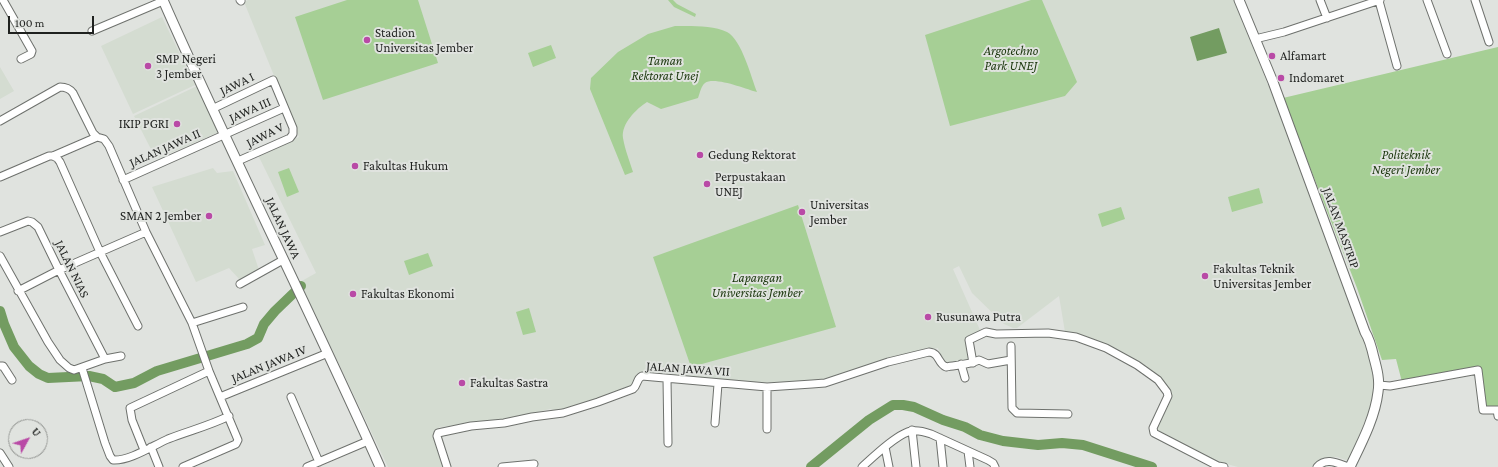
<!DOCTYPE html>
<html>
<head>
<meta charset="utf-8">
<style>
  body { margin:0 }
  #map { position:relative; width:1498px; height:467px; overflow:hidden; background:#e0e3df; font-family:"Crimson Pro",serif }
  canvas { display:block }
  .north { position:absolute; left:8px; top:419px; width:40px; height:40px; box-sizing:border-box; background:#e0e3df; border:1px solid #939592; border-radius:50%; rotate:50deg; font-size:11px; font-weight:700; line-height:16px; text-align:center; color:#1f211f }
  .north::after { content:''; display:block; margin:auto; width:14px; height:18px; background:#b94aa6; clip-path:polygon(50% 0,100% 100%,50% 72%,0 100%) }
  .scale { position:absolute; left:8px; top:16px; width:86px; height:18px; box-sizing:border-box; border:2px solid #1f211f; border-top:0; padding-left:5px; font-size:12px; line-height:14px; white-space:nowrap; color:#1f211f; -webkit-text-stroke:3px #e0e3df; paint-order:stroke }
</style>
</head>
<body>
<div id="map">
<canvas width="1498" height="467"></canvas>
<div class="north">U</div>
<div class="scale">100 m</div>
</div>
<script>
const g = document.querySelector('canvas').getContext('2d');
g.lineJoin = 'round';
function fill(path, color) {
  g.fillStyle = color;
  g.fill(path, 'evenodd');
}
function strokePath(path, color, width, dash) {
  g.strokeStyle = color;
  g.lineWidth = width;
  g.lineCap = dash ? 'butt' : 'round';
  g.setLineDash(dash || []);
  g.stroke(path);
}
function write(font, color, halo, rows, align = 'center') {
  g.font = font + ' "Crimson Pro",serif';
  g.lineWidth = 4;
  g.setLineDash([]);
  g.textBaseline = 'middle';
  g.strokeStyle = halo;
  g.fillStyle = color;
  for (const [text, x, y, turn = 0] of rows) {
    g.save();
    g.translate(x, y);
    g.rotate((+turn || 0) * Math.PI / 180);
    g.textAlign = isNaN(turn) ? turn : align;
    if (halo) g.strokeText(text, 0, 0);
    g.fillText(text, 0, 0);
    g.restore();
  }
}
fill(new Path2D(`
  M248,0H1234L1297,157L1364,341L1373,371L1375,391L1371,405L1349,461L1337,457L1324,458L1317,462L1313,467H1238L1219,462L1160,434L1155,430L1169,392L1108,345L1065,332L1059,296L1017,328H1013L1004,324L972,293L959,266L953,269L980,330L967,338L970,360L942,363L938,348L891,359L827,379L802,382L758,383L684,379L644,372L639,373L635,376L634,387L560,412L550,409L501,421L440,427L434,431L433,436L444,467H388L300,282L316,273L258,155L299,137L244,2Z
  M162,17L195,85L133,114L101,46Z
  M0,67L14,91L0,99Z
  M197,86L219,132L156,159L134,116Z
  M213,168L217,173L233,171L265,245L252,249L259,270L240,280L229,268L196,282L152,187Z`), '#d4dcd1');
fill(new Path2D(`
  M347,0H418L438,63L323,100L295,17Z
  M668,0H673L677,4L696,14L695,17L674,7Z
  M1031,0H1042L1077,82L1065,96L950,126L925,35Z
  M675,26C690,26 713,25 727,32C742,40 751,77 757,92C746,89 714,76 705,83C701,86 700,93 698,98L661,109L647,102C636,109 621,124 623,138C625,150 630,162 633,172L625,175L590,89L591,78L618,52L648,34Z
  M551,45L556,58L533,67L528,53Z
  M1498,47V407L1484,409L1479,369L1402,382L1396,359L1382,360L1357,288L1283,98Z
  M289,168L299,192L287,197L278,172Z
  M1259,188L1263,203L1232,212L1228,197Z
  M798,205L836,327L691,367L653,257Z
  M1121,207L1125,219L1102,227L1098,214Z
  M428,253L433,266L409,275L404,261Z
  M529,308L536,332L523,335L516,312Z`), '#a6cf95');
fill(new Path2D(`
  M1219,28L1227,53L1197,61L1190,37Z`), '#739c61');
strokePath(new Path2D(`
  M0,311L4,324L14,347L29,366L39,374L48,378L89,376L103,379L115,387L134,383L157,371L247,344L258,338L264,324L275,311L301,286
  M811,467L869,420L893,405H903L914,407L943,420L965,427L980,435L1003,441L1038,445L1062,443L1083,445L1152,467`), '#739c61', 10);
const minor = new Path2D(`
  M3,0L32,51L31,54L21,59
  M240,0L241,1
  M1320,0L1327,18
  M1427,0L1447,54
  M1475,0L1489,42
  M1379,1L1397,66
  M92,31L163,1
  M1255,39L1284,32L1380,0
  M212,109L273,80L293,128V134L290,138L238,161
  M0,121L60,87C66,87 70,89 73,93L93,133L97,137L104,139L109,146L146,232L192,323L209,371L238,440L236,444L183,467
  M53,156L57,158L60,162L100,252L138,326
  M0,177L49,156H53L97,137
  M123,180L284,108
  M0,232L28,221L32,222L38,227L59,270L105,359
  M0,256L48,342L60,360L69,368L74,370L105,359L121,356
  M240,284L283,260
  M18,291L59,270L146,232
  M192,323L243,307
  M1011,346L1012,408L1017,413L1068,414
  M973,363L969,340L986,332L996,334L1048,333L1076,337L1106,348L1137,365L1158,380L1167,392L1168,396L1153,428L1154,433L1218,466L1224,467
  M961,364L965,378
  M0,366H3L12,380
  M82,368L105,443L110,456L113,460C130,461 152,446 168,439C188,431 209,426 229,416
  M667,379L668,443
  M1379,385L1390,386L1478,370L1483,410H1497L1498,416
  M767,387V429
  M220,397L328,353
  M291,397L319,462
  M715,423L718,384
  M912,430L916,467
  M940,438L943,467
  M151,447L159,467
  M885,447L889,467
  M144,450L132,420L130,408L209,371
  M968,451L970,467
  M0,453L9,467
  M307,467L368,441
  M447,467L437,436L438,433L471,426L504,423L532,417L563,413L598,402L633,389C638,385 636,379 642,376L767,387L812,384L825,383L888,362L929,352C940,353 937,363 946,367C956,365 969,365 979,360L988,364L1011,360
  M502,467L534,464
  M862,467C872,458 899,432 912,431C919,430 925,432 931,434L988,460L993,463L995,467
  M1317,467C1326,457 1337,463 1348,467`);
const major = new Path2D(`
  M163,0C232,157 310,310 380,467
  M1239,0L1273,82L1365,332C1370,340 1372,349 1374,358C1377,369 1380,380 1378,392C1375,418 1361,444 1350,467`);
strokePath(minor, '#6e716d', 9);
strokePath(major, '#6e716d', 11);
strokePath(minor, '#fff', 7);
strokePath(major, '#fff', 9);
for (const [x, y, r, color] of [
  [367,40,4,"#b94aa6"],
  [1272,56,4,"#b94aa6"],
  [148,66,4,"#b94aa6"],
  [1281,78,4,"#b94aa6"],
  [177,124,4,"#b94aa6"],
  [700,155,4,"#b94aa6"],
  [355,166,4,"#b94aa6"],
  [707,184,4,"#b94aa6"],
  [802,212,4,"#b94aa6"],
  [209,216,4,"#b94aa6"],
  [1205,276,4,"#b94aa6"],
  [353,294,4,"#b94aa6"],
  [928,317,4,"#b94aa6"],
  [462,383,4,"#b94aa6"]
]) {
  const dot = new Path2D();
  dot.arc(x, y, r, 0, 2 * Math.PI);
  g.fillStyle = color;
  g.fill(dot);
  strokePath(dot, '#e0e3df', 1.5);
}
write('13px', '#1f211f', '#e0e3df', [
  ["Stadion",375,33],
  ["Universitas Jember",375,48],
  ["Alfamart",1280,56],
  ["SMP Negeri",156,59],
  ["3 Jember",156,74],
  ["Indomaret",1289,78],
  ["IKIP PGRI",169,124,"right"],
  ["Gedung Rektorat",708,155],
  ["Fakultas Hukum",363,166],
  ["Perpustakaan",715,177],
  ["UNEJ",715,192],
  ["Universitas",810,205],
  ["Jember",810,220],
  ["SMAN 2 Jember",201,216,"right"],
  ["Fakultas Teknik",1213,269],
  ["Universitas Jember",1213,284],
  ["Fakultas Ekonomi",361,294],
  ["Rusunawa Putra",936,317],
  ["Fakultas Sastra",470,383]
], 'left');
write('italic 13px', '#1a360c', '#e0e3df', [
  ["Argotechno",1011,51],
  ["Park UNEJ",1011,66],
  ["Taman",665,61],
  ["Rektorat Unej",665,76],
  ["Politeknik",1406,155],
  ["Negeri Jember",1406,170],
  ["Lapangan",757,278],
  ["Universitas Jember",757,293]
]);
write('13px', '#1f211f', '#e0e3df', [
  ["JAWA I",237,84,-26],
  ["JAWA III",250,110,-24],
  ["JAWA V",265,135,-27],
  ["JALAN JAWA II",165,148,-24],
  ["JALAN JAWA",283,228,65],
  ["JALAN MASTRIP",1341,228,70],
  ["JALAN NIAS",72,269,64],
  ["JALAN JAWA IV",269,364,-22],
  ["JALAN JAWA VII",688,369,4]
]);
</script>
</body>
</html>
